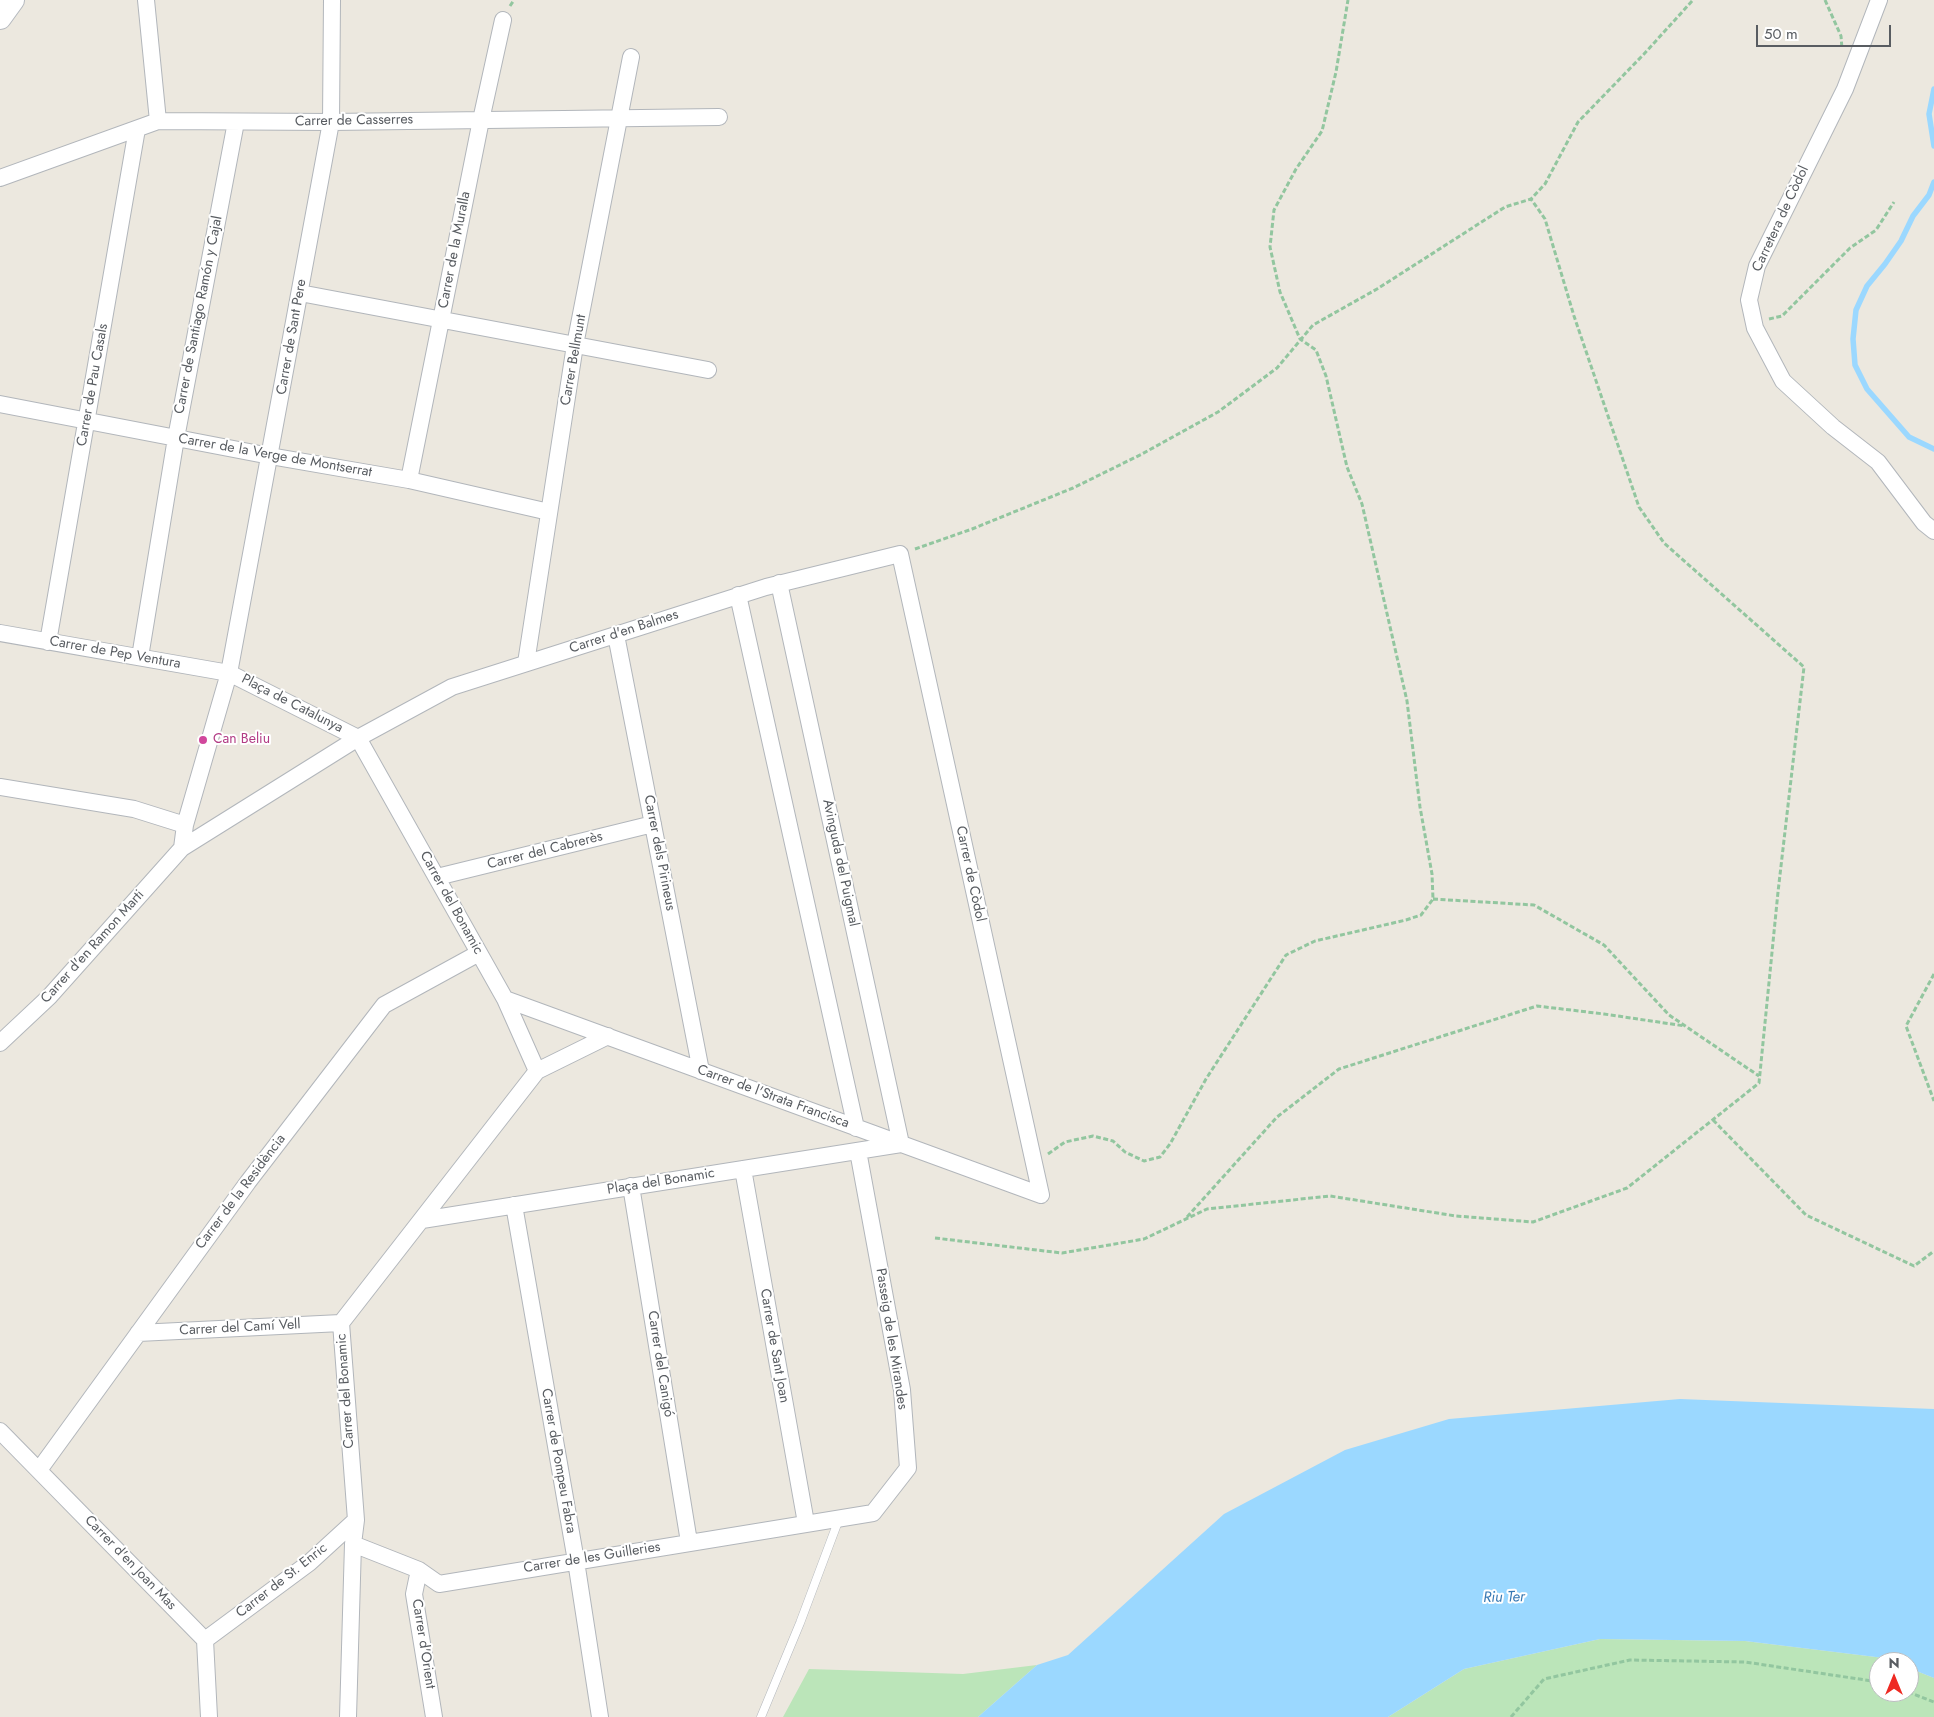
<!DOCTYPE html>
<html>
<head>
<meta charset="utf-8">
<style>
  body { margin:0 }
  #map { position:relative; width:1934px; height:1717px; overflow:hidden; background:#ece8df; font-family:Jost,sans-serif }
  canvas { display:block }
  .north { position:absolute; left:1869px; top:1652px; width:50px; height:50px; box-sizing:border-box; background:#fff; border:1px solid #bcbec0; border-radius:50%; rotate:0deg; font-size:14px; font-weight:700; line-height:20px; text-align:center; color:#585c61 }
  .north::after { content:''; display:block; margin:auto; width:18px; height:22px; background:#ee2a23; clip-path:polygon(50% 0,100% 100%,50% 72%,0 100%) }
  .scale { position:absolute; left:1756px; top:25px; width:135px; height:22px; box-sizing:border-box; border:2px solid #585c61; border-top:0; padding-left:6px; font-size:15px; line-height:18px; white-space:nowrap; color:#585c61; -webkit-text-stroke:4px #fff; paint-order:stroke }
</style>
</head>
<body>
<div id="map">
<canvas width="1934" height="1717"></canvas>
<div class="north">N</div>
<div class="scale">50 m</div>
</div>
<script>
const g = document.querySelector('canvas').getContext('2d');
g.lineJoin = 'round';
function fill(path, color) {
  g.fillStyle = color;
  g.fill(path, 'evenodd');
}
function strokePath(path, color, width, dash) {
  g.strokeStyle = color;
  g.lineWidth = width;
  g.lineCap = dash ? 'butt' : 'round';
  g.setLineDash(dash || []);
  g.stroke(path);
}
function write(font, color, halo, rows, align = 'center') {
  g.font = font + ' Jost,sans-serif';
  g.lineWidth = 4;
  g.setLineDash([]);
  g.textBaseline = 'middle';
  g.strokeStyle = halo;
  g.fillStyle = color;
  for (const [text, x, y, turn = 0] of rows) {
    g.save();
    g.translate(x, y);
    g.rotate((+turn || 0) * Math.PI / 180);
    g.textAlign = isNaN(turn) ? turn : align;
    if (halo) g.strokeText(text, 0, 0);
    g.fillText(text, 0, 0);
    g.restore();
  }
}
fill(new Path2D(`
  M1600,1639L1745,1641L1884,1658L1893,1662H1879V1692H1909V1668L1934,1678V1717H1388L1464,1669Z
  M1037,1665L978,1717H783L809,1669L963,1674Z`), '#bbe5b9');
fill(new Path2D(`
  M1680,1399L1934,1409V1678L1909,1668V1662H1893L1884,1658L1745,1641L1600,1639L1464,1669L1388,1717H978L1037,1665L1068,1655L1224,1514L1345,1450L1449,1419Z`), '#9bd8ff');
strokePath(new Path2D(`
  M1934,89L1929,114L1934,146
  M1934,182L1929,195L1913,216L1901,241L1885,264L1867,286L1856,310L1853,339L1855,365L1867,389L1909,437L1934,449`), '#9bd8ff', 5.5);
const lane = new Path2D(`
  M761,1717L800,1623L839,1519`);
const street = new Path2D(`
  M146,0L158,121
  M1879,0L1845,89L1757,266L1749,300L1755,328L1783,381L1833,427L1878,462L1924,523L1934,531
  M0,178L158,121L331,122L719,117
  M300,293L708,370
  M0,404L270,456L409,480L549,512
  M409,480L481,120L503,20
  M738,595L856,1128
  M0,633L229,673L358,738
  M616,635L701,1071
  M48,642L137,129
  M140,657L176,438L236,122
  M526,663L575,345L631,57
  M0,787L134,809L185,825
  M182,848L185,825L229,673L331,122L332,0
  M437,877L653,824
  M505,999L1041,1195
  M0,1043L49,997L182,848L358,738L452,687L766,587L900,554L1041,1195
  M537,1071L608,1036
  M743,1169L806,1523
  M631,1186L689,1542
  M514,1205L576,1561L600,1717
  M422,1220L901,1144L779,583
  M138,1333L341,1323
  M0,1431L205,1640L209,1717
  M39,1470L248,1182L384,1005L479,953
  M353,1544L419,1570L439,1584L873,1513L908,1468L902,1390L858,1151
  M419,1570L414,1594L434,1717
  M205,1640L309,1563L356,1520
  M348,1717L353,1544L356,1520L341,1323L537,1071L505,999L358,738`);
const secondary = new Path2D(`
  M0,18L13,0`);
strokePath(lane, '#b2b6bb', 9);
strokePath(street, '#b2b6bb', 18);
strokePath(secondary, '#b5b9bf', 24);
strokePath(new Path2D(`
  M1825,0L1841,36L1842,49
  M510,6L514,0
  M1769,319L1782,316L1850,248L1876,230L1894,202
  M915,549L972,529L1073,488L1142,454L1218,412L1277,368L1313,325L1377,289L1505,207L1531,199L1545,184L1578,122L1644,54L1693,0
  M1433,899L1534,905L1604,945L1669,1015L1759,1076
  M1934,974L1906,1026L1934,1101
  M1713,1120L1806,1215L1914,1266L1934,1251
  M1048,1154L1065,1142L1093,1136L1113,1141L1125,1152L1144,1161L1160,1157L1170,1144L1206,1079L1286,955L1315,941L1406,920L1421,915L1433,899L1432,874L1420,807L1407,701L1362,504L1347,467L1326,376L1316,350L1300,339L1280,292L1270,247L1274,210L1296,169L1322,131L1336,72L1348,0
  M1187,1217L1277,1117L1339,1069L1537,1006L1604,1014L1685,1026
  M935,1238L1062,1253L1144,1239L1207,1209L1330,1196L1456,1216L1533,1222L1627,1188L1759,1083L1778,892L1804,667L1664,543L1639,507L1574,316L1545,219L1531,199
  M1908,1692L1934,1702
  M1511,1717L1544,1679L1630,1660L1745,1662L1879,1682`), '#92c69f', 3, [5, 2.5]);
strokePath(lane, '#fff', 8);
strokePath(street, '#fff', 16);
strokePath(secondary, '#fff', 22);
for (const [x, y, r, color] of [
  [203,740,5,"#d1479c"]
]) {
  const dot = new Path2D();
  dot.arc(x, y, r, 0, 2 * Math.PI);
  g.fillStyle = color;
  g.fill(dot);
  strokePath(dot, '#fff', 2);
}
write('14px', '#585c61', '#fff', [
  ["Carrer de Casserres",354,121,-1],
  ["Carretera de Còdol",1781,219,-65],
  ["Carrer de la Muralla",455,250,-79],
  ["Carrer de Santiago Ramón y Cajal",199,315,-79],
  ["Carrer de Sant Pere",292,337,-80],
  ["Carrer Bellmunt",574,360,-80],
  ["Carrer de Pau Casals",93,385,-80],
  ["Carrer de la Verge de Montserrat",275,456,10],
  ["Carrer d'en Balmes",624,632,-18],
  ["Carrer de Pep Ventura",115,653,10],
  ["Plaça de Catalunya",292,704,27],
  ["Carrer del Cabrerès",545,851,-14],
  ["Carrer dels Pirineus",659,853,79],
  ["Avinguda del Puigmal",840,863,78],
  ["Carrer de Còdol",970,874,78],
  ["Carrer del Bonamic",451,903,61],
  ["Carrer d'en Ramon Marti",93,947,-48],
  ["Carrer de l'Strata Francisca",773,1097,20],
  ["Plaça del Bonamic",661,1182,-9],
  ["Carrer de la Residència",241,1192,-53],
  ["Carrer del Camí Vell",240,1328,-3],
  ["Passeig de les Mirandes",891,1339,81],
  ["Carrer de Sant Joan",774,1346,80],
  ["Carrer del Canigó",660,1364,81],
  ["Carrer del Bonamic",346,1391,-94],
  ["Carrer de Pompeu Fabra",558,1461,80],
  ["Carrer de les Guilleries",592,1558,-9],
  ["Carrer d'en Joan Mas",130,1563,46],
  ["Carrer de St. Enric",282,1581,-38],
  ["Carrer d'Orient",423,1644,81]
]);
write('14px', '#b23c85', '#fff', [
  ["Can Beliu",213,740]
], 'left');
write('italic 15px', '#3778b3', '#fff', [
  ["Riu Ter",1504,1598,-1]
]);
</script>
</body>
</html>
